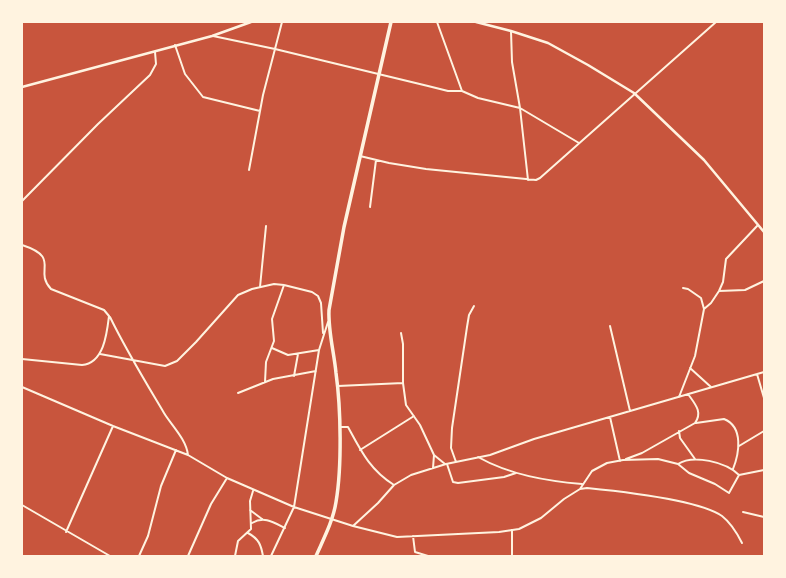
<!DOCTYPE html>
<html>
<head>
<meta charset="utf-8">
<style>
  body { margin:0 }
  #map { position:relative; width:786px; height:578px; overflow:hidden; background:#c8553d; font-family:"Public Sans",sans-serif }
  canvas { display:block }
  .frame { position:absolute; inset:0; border:23px solid #fff3e0; pointer-events:none }
</style>
</head>
<body>
<div id="map">
<canvas width="786" height="578"></canvas>
<div class="frame"></div>
</div>
<script>
const g = document.querySelector('canvas').getContext('2d');
g.lineJoin = 'round';
function strokePath(path, color, width, dash) {
  g.strokeStyle = color;
  g.lineWidth = width;
  g.lineCap = dash ? 'butt' : 'round';
  g.setLineDash(dash || []);
  g.stroke(path);
}
strokePath(new Path2D(`
  M282,22L275,49L428,86L448,91H462
  M437,22L462,91L478,98L520,108L528,180
  M511,31L512,62L520,108L579,143
  M213,36L275,49L263,95L249,170
  M175,45L185,74L203,97L260,111
  M360,156L389,163L426,169L536,180L540,178L716,22
  M22,201L98,124L150,75L156,64L155,52
  M370,207L376,160
  M22,245C62,258 33,270 51,289L104,310L109,316C107,333 104,363 82,365L22,359
  M260,287L266,226
  M719,291L745,290L764,281
  M704,309L711,303L719,291L723,282L726,259L758,225
  M110,317C126,350 145,381 164,413C172,426 186,439 188,455
  M328,322L319,350L294,507L353,526L378,503L394,485L411,475L446,464L490,455L534,439L764,372
  M610,326L630,411
  M401,333L403,344V383L406,405L420,425L434,455
  M272,348L288,355L319,350
  M100,354L165,366L177,361L196,342L238,295L252,289L274,284L284,285L312,292L318,296L321,303L323,333
  M690,368L711,387
  M757,374L764,398
  M294,376L298,354
  M265,382L266,362L274,341L272,319L284,285
  M338,386L403,383
  M22,387L113,426L188,455L227,478L294,507L271,556
  M238,393L273,379L316,371
  M679,397L695,356L704,309L701,298L688,289L683,288
  M610,417L620,461
  M696,423L724,419C744,427 739,454 733,469
  M340,427H348C361,451 370,470 394,485
  M679,431L680,438L695,459
  M739,446L764,431
  M360,450L414,416
  M478,457C510,475 547,481 582,484
  M626,459L642,453L695,423C703,412 695,404 688,394
  M456,462L451,448L452,428L467,327L469,315L474,306
  M447,464L453,482L458,483L504,477L516,473
  M678,464C693,454 726,462 739,475
  M433,468L434,455L445,464
  M580,489L592,471L607,463L623,460L658,459L678,464L689,473L715,484L729,493L739,475L764,470
  M22,505L110,556
  M250,510L262,519
  M743,512L764,517
  M252,523C264,516 273,522 285,528
  M353,526L397,537L499,532L519,529L541,518L564,499L580,489L587,488C617,491 699,500 722,516C731,523 737,533 742,543
  M512,530V556
  M66,532L113,426
  M248,533C259,539 261,545 263,556
  M413,536L415,552L428,556
  M139,556L148,536L161,486L176,450
  M188,556L211,504L227,478
  M235,556L238,541L251,529L250,501L253,491`), '#fff3e0', 2);
strokePath(new Path2D(`
  M476,22L511,31L548,43L588,65L634,93L704,160L764,232
  M22,87L212,36L251,22`), '#fff3e0', 2.5);
strokePath(new Path2D(`
  M316,556C324,538 333,521 336,502C342,467 341,409 336,373C334,352 328,331 329,310L344,227L391,22`), '#fff3e0', 3.5);
</script>
</body>
</html>
